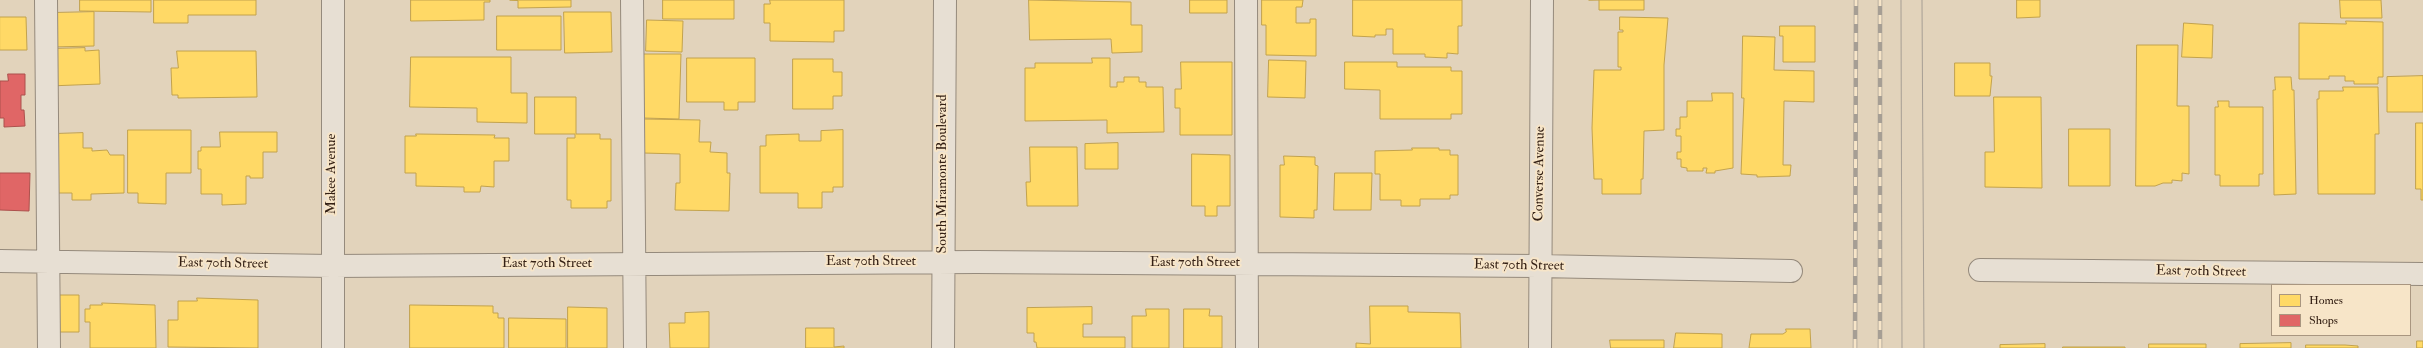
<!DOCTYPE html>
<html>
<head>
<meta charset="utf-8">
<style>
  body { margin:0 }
  #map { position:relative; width:2423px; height:348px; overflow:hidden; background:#e2d3bb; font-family:"IM FELL Double Pica",serif }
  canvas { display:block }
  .legend { position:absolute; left:2271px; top:284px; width:140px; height:52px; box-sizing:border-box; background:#f7e5c8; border:1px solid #a99680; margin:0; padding:5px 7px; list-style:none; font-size:12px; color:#342014 }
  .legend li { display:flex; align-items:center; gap:8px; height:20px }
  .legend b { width:20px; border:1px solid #a99680 }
</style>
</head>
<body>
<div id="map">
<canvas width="2423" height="348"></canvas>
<ul class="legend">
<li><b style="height:11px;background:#ffd966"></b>Homes</li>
<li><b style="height:11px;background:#e06666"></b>Shops</li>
</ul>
</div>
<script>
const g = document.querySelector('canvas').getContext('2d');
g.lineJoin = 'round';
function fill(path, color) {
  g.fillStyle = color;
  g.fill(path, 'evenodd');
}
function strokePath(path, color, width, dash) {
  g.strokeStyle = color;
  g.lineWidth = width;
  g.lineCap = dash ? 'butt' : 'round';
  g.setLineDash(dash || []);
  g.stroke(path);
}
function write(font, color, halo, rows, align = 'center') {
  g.font = font + ' "IM FELL Double Pica",serif';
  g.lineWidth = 4;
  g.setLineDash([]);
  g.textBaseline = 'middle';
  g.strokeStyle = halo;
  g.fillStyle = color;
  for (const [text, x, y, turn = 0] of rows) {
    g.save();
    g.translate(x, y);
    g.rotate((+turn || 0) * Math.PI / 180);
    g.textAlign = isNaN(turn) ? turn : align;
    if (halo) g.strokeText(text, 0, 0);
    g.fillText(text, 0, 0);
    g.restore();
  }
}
const homes = new Path2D(`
  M80,0H151V12L80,11Z
  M154,0H256V15H188V23H154Z
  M411,0H490V2H484V20L411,21Z
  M510,0H571V7L518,8V1Z
  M663,0H734V19H663Z
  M770,0H844V31H834V42L770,41V23H764V4H770Z
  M1029,0L1131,2V25H1142V52L1112,53L1111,39L1030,40Z
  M1190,0H1227V13H1190Z
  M1262,0H1303L1302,7H1296V23H1310V19H1316V56L1266,55V25H1262Z
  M1353,0H1462V26H1458V54L1447,53V58L1425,57V54H1393V29H1386V35H1375V37L1353,36Z
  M1589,0H1644V10H1599V0Z
  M2017,0H2040V17L2017,18Z
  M2340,0H2381L2382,18H2341Z
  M94,12V46L51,47L50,13Z
  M564,12H611L612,52L565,53Z
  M497,16H561V50H497Z
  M0,17H26L27,50H0Z
  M1620,17L1668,18L1664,65V130L1644,131L1643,179H1641V194H1602V179H1594L1592,128L1594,70H1621V67H1618V32H1623V30H1620Z
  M647,20L683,21L682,52L646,51Z
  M2346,21L2383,22V77H2378V84H2354V81H2345V76H2329V79H2299V23L2346,24Z
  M2184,23L2213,25L2212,58L2182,57Z
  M1780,26H1815V62H1783V36H1780Z
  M1743,36L1775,37L1774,70L1814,71V102L1784,101L1783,165H1791L1790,176L1757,177V175L1741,174L1744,98H1742Z
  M2137,45H2178L2177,106H2189V174L2182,173V181L2172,180V183H2163L2155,186H2136Z
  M85,48V51L99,50L100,84L49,86L48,49Z
  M177,51H256L257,97L178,98V95H172L171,68H178Z
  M644,54H681L679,119L643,118Z
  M411,57H511V93H527V123L477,122V108L410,107Z
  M687,58H755V102H738V110H724V102H687Z
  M1092,58H1110V87H1117V82H1124V77H1139V82H1146V87H1163L1164,132L1107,133V120L1025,121V68H1035V63H1092Z
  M793,59H833V72H842V96H833V109H793Z
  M1269,60L1306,61L1305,98L1268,97Z
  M1181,62H1232V135H1180V108H1175V89H1181Z
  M1345,62H1397V67H1451V71H1462V114H1451V119H1380V90L1345,89Z
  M1955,63H1990V76H1992L1990,96H1955Z
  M2423,76V112H2387V77Z
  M2275,77H2291L2292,90H2294L2296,194L2274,195L2273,90H2275Z
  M2343,87H2378L2379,134H2375V194H2318L2317,99H2319V91H2343Z
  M1712,93H1733V168L1715,171V173H1706L1707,168H1703V171H1687V168L1681,167V159H1677V152H1681V136H1676V129H1680V117H1687V101H1712Z
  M535,97H576V134H600V139H611V201H607V208H571V200H567V138H575V134H535Z
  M1994,97H2041L2042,188L1985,187V152H1994Z
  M2218,101H2229V107H2263V174H2259V186H2220V175H2215V107H2218Z
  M643,119L700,120L699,142H711L710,152L727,153V173H730L729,211L675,210L676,183H680V154L643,153Z
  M2416,123H2423V200H2421V189H2416Z
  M2069,129H2110V186H2069Z
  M128,130H191V173H166V204L138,203V193H128Z
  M843,130V187H833V192H822V208H798V193H760V146H766V135L799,134V141H821V131Z
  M220,132H277V152H263V178H250V176H246V204L222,205V194H201V169H198V151H201V147H220Z
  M83,133V148H92V151L107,150L110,155H124V193L91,194V200H72V193H54L53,134Z
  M416,134L495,135L494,138H509V161H494V187L481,186L480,192H464V187L416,186V173H405V136H416Z
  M1118,143V169H1085V144Z
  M1030,147H1077L1078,206H1027L1026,182H1030Z
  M1412,148H1439V150H1450V155H1458V195H1450V199H1420V206H1401V200H1380V174H1375V151L1412,150Z
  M1192,154L1230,155V206H1217V216H1205V206H1192Z
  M1284,156L1315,157V165L1318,166L1317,210H1314V218L1280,217V165H1284Z
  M1335,173H1372L1371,210H1334Z
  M52,295H79V332H52Z
  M197,298L258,300V348L168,347V320H178V301H197Z
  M102,303L155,305L156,348H90V322H85V309H90V305H102Z
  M410,305L493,306V313H498V318H504V348H410Z
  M1370,306H1408V312L1460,313L1461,348H1356V343L1370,344Z
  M568,307L607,308V348H568Z
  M1092,307V324H1083V337H1125V348H1037L1036,342H1034V333H1027V308Z
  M1146,309H1169V348H1132V316H1146Z
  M1184,309H1210L1209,316H1222V348H1184Z
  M709,312V348H670L669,323H685V313Z
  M509,318L566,319V348H509Z
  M806,328H834V347L844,346V348H806Z
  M1786,329H1810L1811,348H1749L1751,334H1783L1786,332Z
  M1676,333L1722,334V348H1674Z
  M1610,340H1664V348H1611Z
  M2417,341H2423V348H2417Z
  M2291,343V348H2240V344Z
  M2045,344V348H2000V345Z
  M2149,344H2206V348H2149Z
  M2306,345H2345L2358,346V348H2306Z
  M2063,347H2125V348H2063Z`);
fill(homes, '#ffd966');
strokePath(homes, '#c2a24d', 1);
const shops = new Path2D(`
  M8,74H25V95H21V110H24L25,126L4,127V118H0V81H8Z
  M0,173H30L29,211L0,210Z`);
fill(shops, '#e06666');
strokePath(shops, '#ac514d', 1);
const minor = new Path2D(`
  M46,0L49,348
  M632,0L635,348
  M1246,0L1247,348
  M0,261L332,266L976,262L1539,266L1791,271
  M1980,270L2423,274
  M333,348V0
  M943,348L945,0
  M1540,348L1542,0`);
strokePath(minor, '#958a7c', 24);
strokePath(minor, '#e7dfd3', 22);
strokePath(new Path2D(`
  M1901,0L1902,348
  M1922,0L1924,348`), '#a69e94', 1);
const rail = new Path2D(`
  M1855,348L1856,0
  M1880,348V0`);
strokePath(rail, '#a69e94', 4.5);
strokePath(rail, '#f7e5c8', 3, [9]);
write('14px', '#342014', '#f7e5c8', [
  ["Makee Avenue",332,174,-90],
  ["South Miramonte Boulevard",943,174,-90],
  ["Converse Avenue",1540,174,-89],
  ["East 70th Street",871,262],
  ["East 70th Street",1195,263],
  ["East 70th Street",223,264,1],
  ["East 70th Street",547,264],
  ["East 70th Street",1519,266,1],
  ["East 70th Street",2201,272,1]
]);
</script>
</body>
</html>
